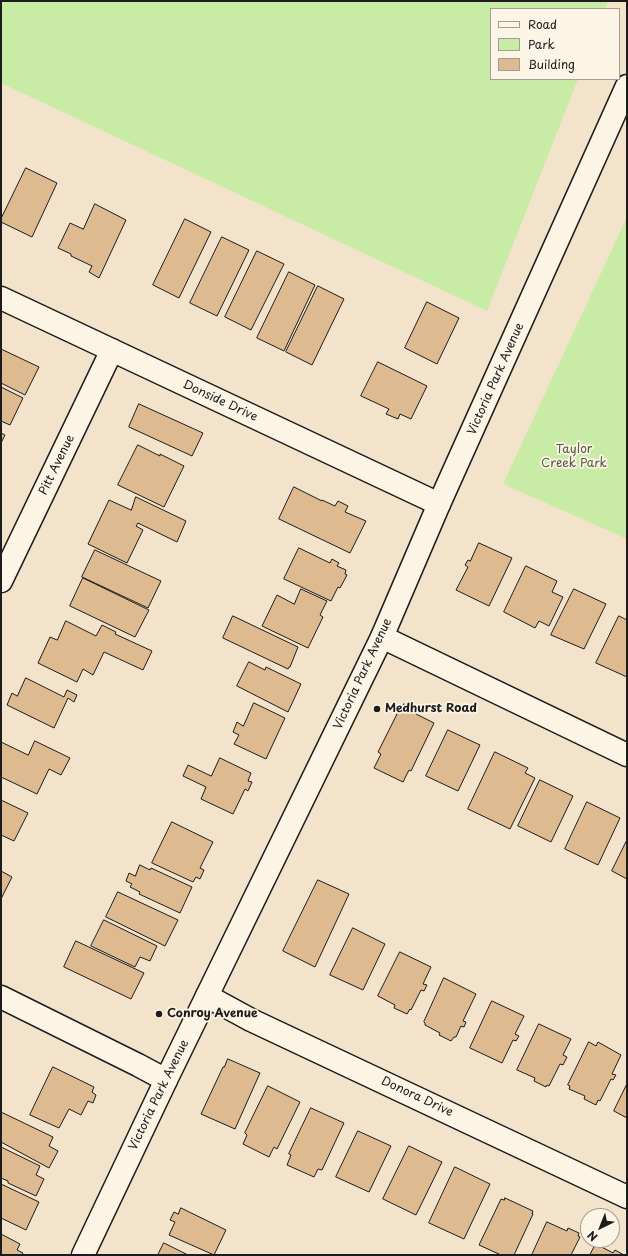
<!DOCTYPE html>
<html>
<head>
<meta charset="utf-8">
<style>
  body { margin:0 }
  #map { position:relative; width:628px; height:1256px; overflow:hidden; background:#f3e3cb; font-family:"Playpen Sans",sans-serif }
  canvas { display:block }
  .frame { position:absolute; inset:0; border:2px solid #1c1c1c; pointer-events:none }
  .legend { position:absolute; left:490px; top:8px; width:130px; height:72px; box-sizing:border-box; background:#fcf5e5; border:1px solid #a29e95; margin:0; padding:5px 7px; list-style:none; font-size:12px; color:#1c1c1c }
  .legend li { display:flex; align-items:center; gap:8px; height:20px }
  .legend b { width:20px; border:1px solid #a29e95 }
  .north { position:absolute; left:580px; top:1208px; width:40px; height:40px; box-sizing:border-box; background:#fcf5e5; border:1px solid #a29e95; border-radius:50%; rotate:223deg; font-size:11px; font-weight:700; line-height:16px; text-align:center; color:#1c1c1c }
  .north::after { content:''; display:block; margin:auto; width:14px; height:18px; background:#1c1c1c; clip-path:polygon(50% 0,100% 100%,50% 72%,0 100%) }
</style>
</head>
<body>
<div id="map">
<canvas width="628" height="1256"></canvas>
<div class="frame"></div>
<ul class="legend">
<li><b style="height:5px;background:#fcf5e5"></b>Road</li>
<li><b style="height:11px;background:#c8eca5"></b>Park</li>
<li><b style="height:11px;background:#ddba8f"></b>Building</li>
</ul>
<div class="north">N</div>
</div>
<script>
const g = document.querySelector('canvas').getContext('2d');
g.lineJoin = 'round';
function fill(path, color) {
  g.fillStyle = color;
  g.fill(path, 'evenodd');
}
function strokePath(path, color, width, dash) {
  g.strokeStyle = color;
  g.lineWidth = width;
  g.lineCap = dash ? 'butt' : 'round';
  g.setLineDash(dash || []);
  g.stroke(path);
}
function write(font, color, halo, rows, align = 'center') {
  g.font = font + ' "Playpen Sans",sans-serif';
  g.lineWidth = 3.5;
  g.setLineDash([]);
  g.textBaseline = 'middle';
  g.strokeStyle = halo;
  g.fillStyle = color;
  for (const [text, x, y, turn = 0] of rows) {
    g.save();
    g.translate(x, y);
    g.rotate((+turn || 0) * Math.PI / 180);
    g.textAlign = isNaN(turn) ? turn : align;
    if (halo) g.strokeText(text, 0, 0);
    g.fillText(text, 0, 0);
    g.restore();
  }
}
fill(new Path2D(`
  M1,1H608L605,9H491V79H578L487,311L1,83Z
  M627,217V539L503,484Z`), '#c8eca5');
const building = new Path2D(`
  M26,168L57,183L32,237L1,222V219Z
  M95,204L126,220L99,278L89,272L92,266L71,256V254L58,248L70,223L83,229Z
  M185,219L211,232L179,298L153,285Z
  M222,237L249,250L217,316L190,303Z
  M257,251L284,264L251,330L225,317Z
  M289,272L315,285L284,351L257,338Z
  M318,286L344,299L312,365L286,352Z
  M427,302L459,318L437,364L405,348Z
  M1,349L39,367L25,395L1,383Z
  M378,362L427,386L411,419L400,414L398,419L386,414L389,409L361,396Z
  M1,387L23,398L10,425L1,421Z
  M139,404L203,433L192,456L129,427Z
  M1,433L5,435L1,443Z
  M138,445L160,456V454L184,466L164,507L118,485Z
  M294,487L322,501V500L335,506L338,501L348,506L345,512L366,521L350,553L279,519Z
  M136,497L186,521L177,542L138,523L136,526L143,530L127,563L88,544L109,500L131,510Z
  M479,543L512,558L489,606L456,590L468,567L465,565L468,560L470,561Z
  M299,548L330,563L332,559L339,563L337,566L346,570L345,574L347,575L340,588L338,587L331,601L284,579Z
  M95,550L161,581L148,608L82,577Z
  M526,566L557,581L552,592L563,597L549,626L539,621L535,628L504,612Z
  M83,578L149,610L135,637L70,606Z
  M301,589L327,601L320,615L323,617L308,648L262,626L277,595L294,604Z
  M574,589L606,604L584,649L551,635Z
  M233,616L298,647L290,667H289L288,669L223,638Z
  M619,616L627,620V677L596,663Z
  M66,621L96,636L102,625L116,632L115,634L152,651L143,670L104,652L93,675L83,669L77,682L38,663L50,637L57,640Z
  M249,662L265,670L266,667L301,684L288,712L237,686Z
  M26,678L64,697L67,690L77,695L74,702L68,698L54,728L7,705L12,693L17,696Z
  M254,703L285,718L266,759L234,744L239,735L233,732L237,722L243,726Z
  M404,704L418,711L416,714L434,723L411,771L409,770L403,782L374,768L381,754L378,752L401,706L402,707Z
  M448,730L480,745L458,791L426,776Z
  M35,741L70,758L61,775L49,769L37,794L1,777V742L28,755Z
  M495,752L528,768L525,773L535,778L510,829L468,809Z
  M220,758L251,773L248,781L252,782L248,791L245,789L233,814L201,799L206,787L183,776L188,765L211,776Z
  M540,780L573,796L551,842L518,826Z
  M1,800L28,813L14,841L1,835Z
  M587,802L620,818L598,865L565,849Z
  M172,822L213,842L200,868L204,870L200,879L196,877L193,882L152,863Z
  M627,840V879L612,871Z
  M140,865L150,870L151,868L192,887L180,913L139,894L140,892L130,887L132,884L126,881L129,873L135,876Z
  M1,871L12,877L1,899Z
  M318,880L349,894L315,967L283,951Z
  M118,892L178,920L165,946L106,917Z
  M104,920L157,946L150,961L140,957L135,967L91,946Z
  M353,928L385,944L363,990L330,975Z
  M76,941L144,973L131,999L64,967Z
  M400,952L431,967L423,984L427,985L424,991L421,990L411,1010L410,1009L407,1014L394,1008L395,1005L378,996Z
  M444,978L476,994L463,1021L466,1022L464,1027L461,1026L456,1037H454L451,1041L439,1035L440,1033L425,1025V1023L424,1022Z
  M492,1001L524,1016L515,1034L519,1036L516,1041L513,1040L502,1063L470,1048Z
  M539,1024L571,1039L563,1055L567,1057L563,1065L560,1064L549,1086L547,1085L546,1087L534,1081L535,1078L517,1070Z
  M589,1042L596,1046L598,1042L621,1055L612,1074L616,1075L613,1080L611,1079L600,1101L598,1100L596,1105L584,1099L585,1096L569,1089L570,1086L568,1085Z
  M228,1059L260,1073L235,1129L201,1114L223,1067H224Z
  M53,1067L94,1087L92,1092L96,1095L93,1103L88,1101L81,1115L69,1109L59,1128L30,1115Z
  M627,1084V1118L614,1111Z
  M268,1086L300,1102L277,1149L274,1147L269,1157L243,1144L247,1135L245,1133Z
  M311,1108L344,1123L322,1170L318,1169L314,1177L287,1165L291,1155L289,1154Z
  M1,1112L53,1137L49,1146L58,1151L49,1168L1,1142Z
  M358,1131L391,1146L369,1192L336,1177Z
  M409,1146L442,1162L416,1215L383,1199Z
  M1,1147L40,1166L36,1175L44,1179L36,1196L8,1183V1181L1,1178Z
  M455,1167L490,1184L464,1239L429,1223Z
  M1,1184L39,1202L26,1230L1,1218Z
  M505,1198L533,1211L532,1214H533L514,1255H501L479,1245L501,1199L504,1200Z
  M181,1208L226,1230L214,1255L169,1235L175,1222L170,1220L174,1212L178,1214Z
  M547,1222L567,1231L568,1228L579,1233L578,1236L580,1237L571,1255H532Z
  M1,1234L20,1244L17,1250L23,1253L22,1255H1Z
  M164,1243L188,1255H158Z
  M596,1244L613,1253L615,1250L624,1255H590Z`);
fill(building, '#ddba8f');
strokePath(building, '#1c1c1c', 1);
const minor = new Path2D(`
  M1,298L439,504
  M1,581L112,350
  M382,637L627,755
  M207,996L251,1020L627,1197
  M1,997L138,1065L166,1080`);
const secondary = new Path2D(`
  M83,1255L166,1080L382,637L439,504L627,86`);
strokePath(minor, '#1c1c1c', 25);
strokePath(secondary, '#1c1c1c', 25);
strokePath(minor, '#fcf5e5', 22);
strokePath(secondary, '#fcf5e5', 22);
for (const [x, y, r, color] of [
  [377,709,4,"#1c1c1c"],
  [159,1014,4,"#1c1c1c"]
]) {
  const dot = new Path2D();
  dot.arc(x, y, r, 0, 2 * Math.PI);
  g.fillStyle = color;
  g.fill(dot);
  strokePath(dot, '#fcf5e5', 1.5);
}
write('12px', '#1c1c1c', '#fcf5e5', [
  ["Victoria Park Avenue",496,379,-66],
  ["Donside Drive",220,401,25],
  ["Pitt Avenue",57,465,-64],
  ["Victoria Park Avenue",363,674,-65],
  ["Victoria Park Avenue",159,1095,-64],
  ["Donora Drive",417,1097,25]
]);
write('12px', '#505a45', '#fcf5e5', [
  ["Taylor",574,450],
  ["Creek Park",574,464]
]);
write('bold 12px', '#1c1c1c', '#fcf5e5', [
  ["Medhurst Road",385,709],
  ["Conroy Avenue",167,1014]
], 'left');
</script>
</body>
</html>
